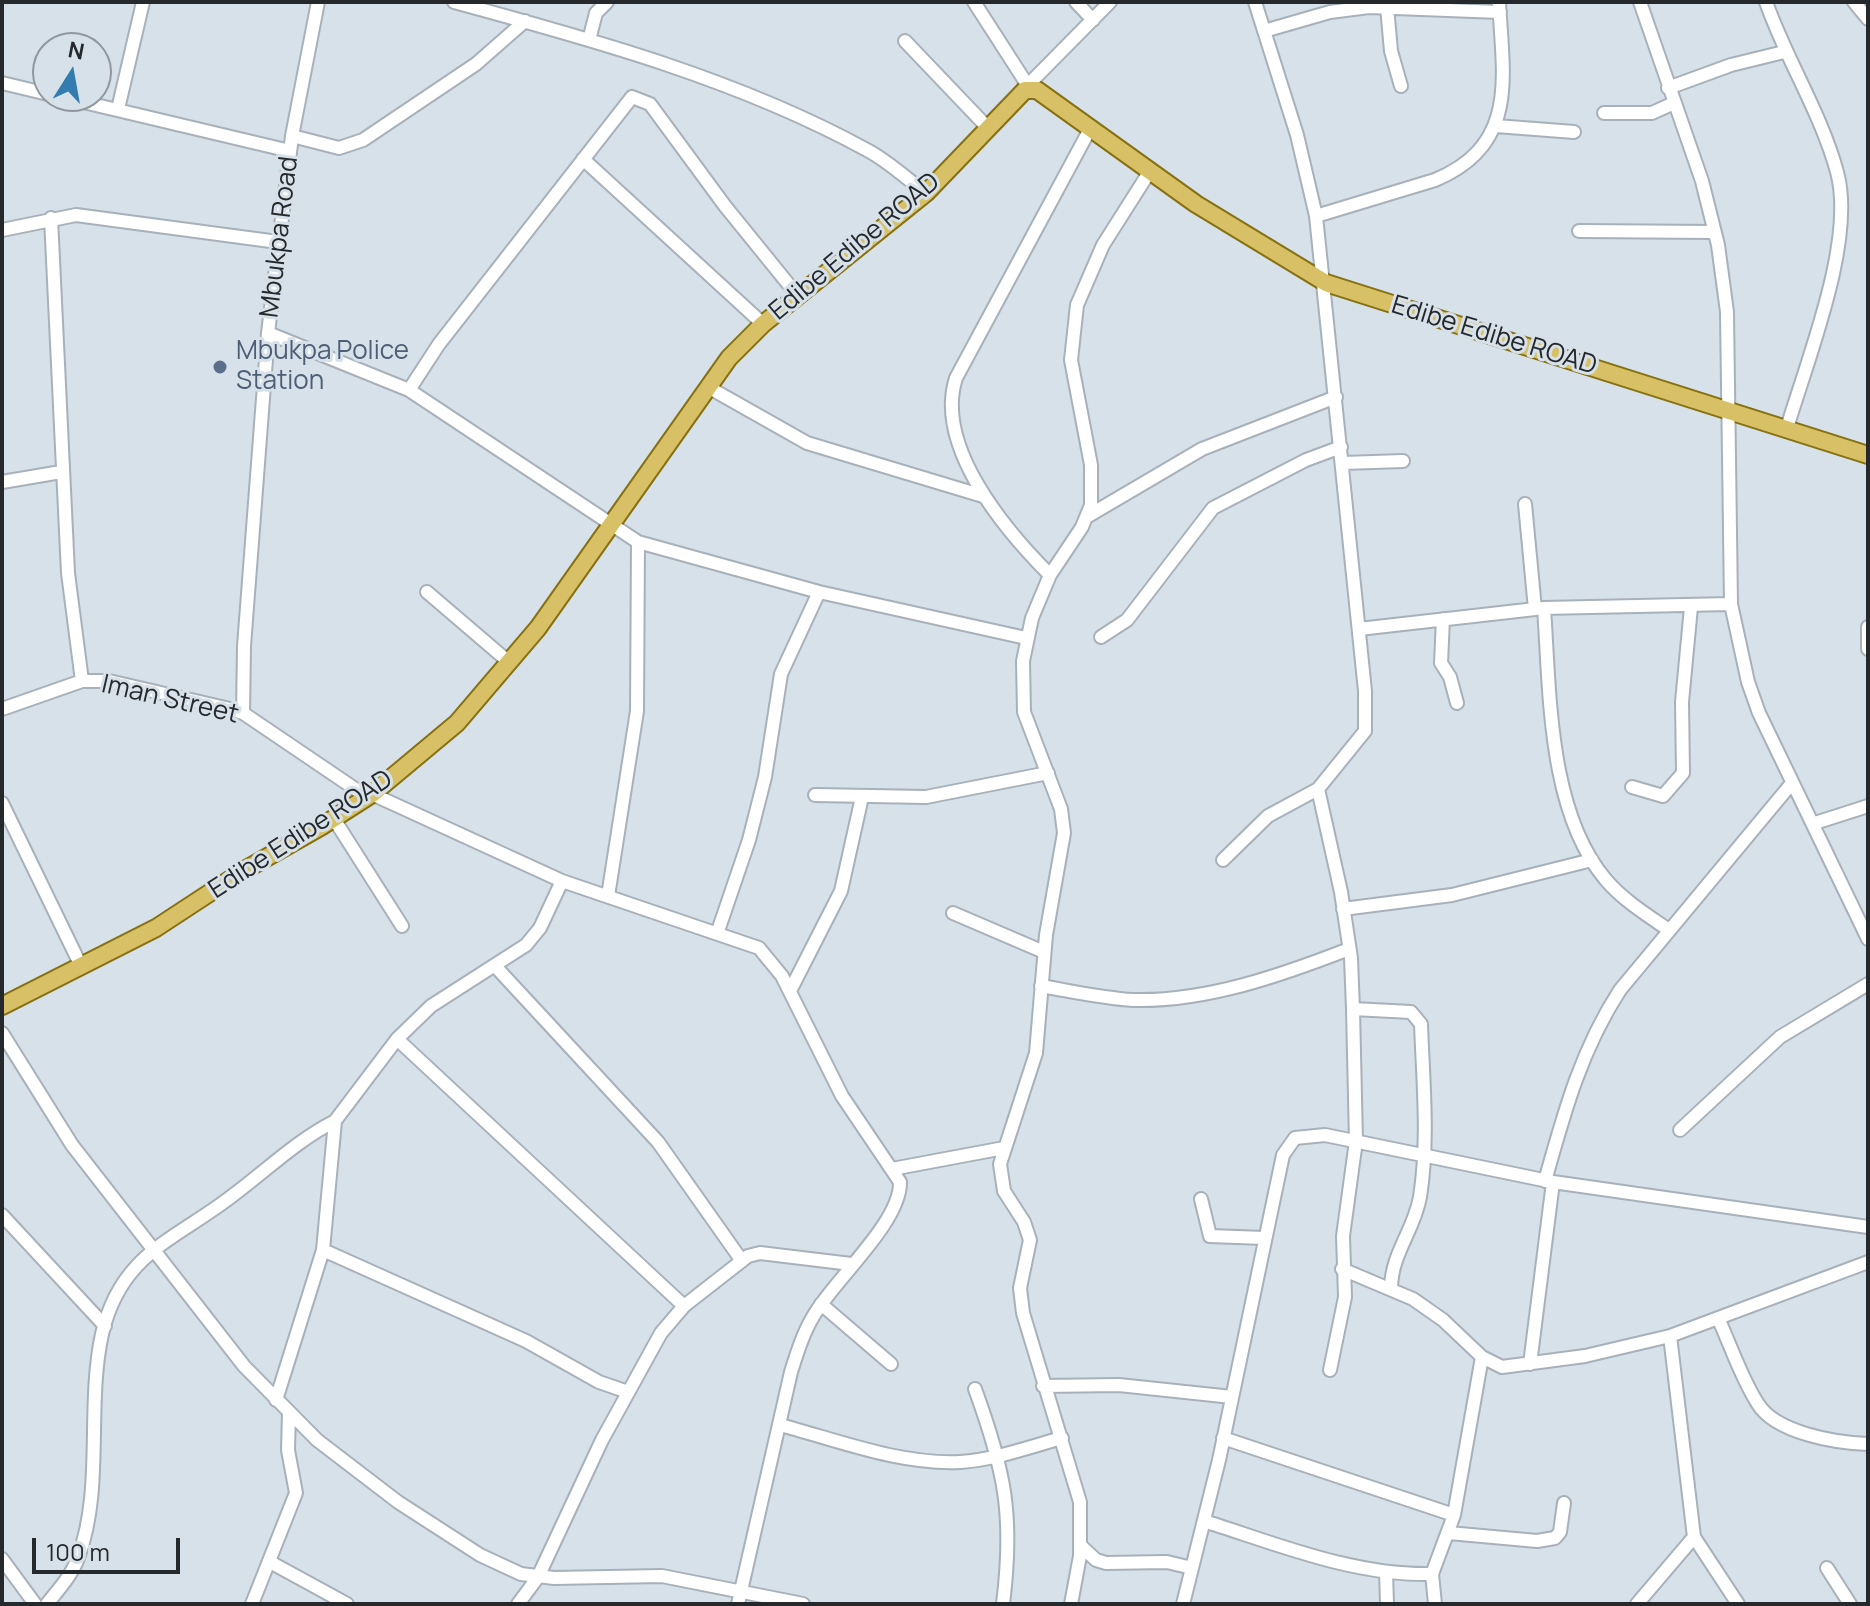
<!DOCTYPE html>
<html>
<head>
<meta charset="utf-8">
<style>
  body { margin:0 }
  #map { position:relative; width:1870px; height:1606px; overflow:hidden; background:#d7e1ea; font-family:Manrope,sans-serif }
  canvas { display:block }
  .frame { position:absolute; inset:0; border:4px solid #25292c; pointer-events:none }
  .north { position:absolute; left:32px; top:32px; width:80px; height:80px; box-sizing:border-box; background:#d7e1ea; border:2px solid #90979e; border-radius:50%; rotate:11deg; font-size:22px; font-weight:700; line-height:32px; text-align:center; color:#25292c }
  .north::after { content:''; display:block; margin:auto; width:28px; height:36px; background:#327cb0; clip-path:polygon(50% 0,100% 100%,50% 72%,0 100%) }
  .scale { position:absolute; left:32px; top:1538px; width:148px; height:36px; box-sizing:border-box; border:4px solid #25292c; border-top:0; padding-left:10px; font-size:24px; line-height:28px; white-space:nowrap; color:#25292c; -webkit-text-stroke:6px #d7e1ea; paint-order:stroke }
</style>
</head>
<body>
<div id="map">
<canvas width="1870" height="1606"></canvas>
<div class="frame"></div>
<div class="north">N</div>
<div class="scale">100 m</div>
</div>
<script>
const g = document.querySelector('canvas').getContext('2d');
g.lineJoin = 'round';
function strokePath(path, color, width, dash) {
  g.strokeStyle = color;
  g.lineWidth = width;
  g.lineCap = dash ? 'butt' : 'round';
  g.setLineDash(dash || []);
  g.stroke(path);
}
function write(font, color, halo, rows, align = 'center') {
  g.font = font + ' Manrope,sans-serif';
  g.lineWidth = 6;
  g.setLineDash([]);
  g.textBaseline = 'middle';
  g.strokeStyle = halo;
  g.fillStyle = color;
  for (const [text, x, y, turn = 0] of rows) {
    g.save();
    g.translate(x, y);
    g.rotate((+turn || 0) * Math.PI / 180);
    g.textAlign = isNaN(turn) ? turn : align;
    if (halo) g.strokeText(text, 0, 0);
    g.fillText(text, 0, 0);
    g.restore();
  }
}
const minor = new Path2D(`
  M454,2C594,40 739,80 867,150C888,161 907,179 926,193
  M974,2L1030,89
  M1076,2L1093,20
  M1255,2L1297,135L1316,216L1365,691V731L1318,789L1341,892L1351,958L1353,1009L1356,1141L1343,1236L1345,1297L1330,1370
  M1640,2L1702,181L1718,245L1727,312L1731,604L1748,682L1759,713L1868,939
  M1766,2C1786,59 1821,113 1837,172C1856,240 1807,360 1787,428
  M1854,2L1868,19
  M1387,7L1391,51L1401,86
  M1264,31L1330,12L1369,7L1500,12
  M589,40L596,13L607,2
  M905,41L988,128
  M2,83L48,94
  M1028,85L1110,2
  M1668,88L1731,65L1784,52
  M58,96L290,151
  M118,109L143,2
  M1604,113H1652L1674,103
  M1496,126L1574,132
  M292,136L339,148L363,140L476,64L525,21
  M583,159L763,324
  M1316,216L1435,180C1519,145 1503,77 1499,2
  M51,218L68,573L82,681
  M2,230L76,215L278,242
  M1579,231L1714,232
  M268,333L409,390L638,542L819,592L1026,638
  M708,387L807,443L983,496
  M409,390L439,344L632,97L650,104L725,206L798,296
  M1343,463L1403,461
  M2,482L61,472
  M1525,504L1535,609
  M1088,516L1202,449L1336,397
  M1050,575C1005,530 934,446 956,378L1090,129
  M427,592L510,663
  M1544,608C1550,693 1548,812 1606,880C1623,900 1647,915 1669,930
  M1443,619L1441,663L1450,677L1457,703
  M1868,627V649
  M1359,629L1544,608L1731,604
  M1101,637L1127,620L1213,508L1306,460L1341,447
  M2,709L82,681H109L230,709L243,713L367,797
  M243,713L244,646L268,333L292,136L318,2
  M1632,787L1663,796L1683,773L1682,702L1691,607
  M372,794L562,881L759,948L782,976L842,1096L900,1182C901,1222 835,1279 814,1315C803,1333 797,1353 791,1372L738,1604
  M815,795L926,797L1048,773
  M2,803L81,966
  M334,819L402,926
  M1815,823L1868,806
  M1223,860L1268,816L1318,789
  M608,896L637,711L638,542
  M1343,909L1452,895L1592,860
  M953,913L1044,952
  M718,931L749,840L765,777L781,674L819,592
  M495,966L658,1142L742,1261
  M1041,986C1071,991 1102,998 1133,1000C1206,1002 1282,975 1349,949
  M790,991L841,891L862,797
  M1353,1009L1411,1012L1421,1024C1423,1081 1429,1140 1420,1197C1414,1231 1391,1254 1391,1289
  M2,1033L72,1145L244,1366L317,1440L398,1502L480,1555L521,1574L554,1578L662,1576L803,1604
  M397,1039L684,1306
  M1680,1130L1780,1037L1868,984
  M892,1169L1004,1148
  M1545,1181C1564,1113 1581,1050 1620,990L1792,783
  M1201,1199L1210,1236L1264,1238
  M2,1215L105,1326
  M323,1250L526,1341L599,1382L628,1392
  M1342,1269L1413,1299L1443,1320L1482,1357L1502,1367L1585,1356L1670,1336L1868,1262
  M821,1304L891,1364
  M1718,1318C1731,1346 1741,1378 1758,1404C1776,1433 1836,1443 1868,1444
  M1670,1336L1694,1537L1738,1604
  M1530,1364L1553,1182
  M1043,1386L1119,1385L1232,1397
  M975,1389C1005,1471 1014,1516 1003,1604
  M276,1400L323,1250L335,1121L397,1039L431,1006L526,945L540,928L562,881
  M780,1425C837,1440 900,1465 960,1462C994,1460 1029,1447 1062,1438
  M1223,1438L1454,1515
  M1204,1521C1277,1544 1354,1576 1432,1574
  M1449,1533L1537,1541L1555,1538L1560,1532L1564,1503
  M1081,1546L1096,1560L1106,1563L1167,1562L1192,1568
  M2,1559L35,1604
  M270,1562L347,1604
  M1827,1568L1850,1604
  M1386,1572L1387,1604
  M47,1604C58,1590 72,1575 78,1558C104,1488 86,1407 102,1334C121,1253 175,1240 232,1196C267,1170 296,1141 335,1121
  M252,1604L296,1493L288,1450L289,1413
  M518,1604L538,1577L602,1440L661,1333L684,1306L748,1256L760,1253L851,1264
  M1071,1604L1080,1556V1502L1023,1313L1020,1288L1030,1240L1024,1222L1004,1191L1000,1164L1036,1053L1046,935L1064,833L1061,809L1024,712L1023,661L1032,618L1050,575L1082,527L1091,505V465L1071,360L1077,305L1103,245L1150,171
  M1183,1604L1219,1460L1283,1155L1295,1138L1325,1135L1553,1182L1868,1227
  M1435,1604L1432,1574L1454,1515L1482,1357
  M1637,1604L1694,1537`);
const major = new Path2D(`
  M2,1006L156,928L243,871L322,826L372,794L457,723L538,628L729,358L763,324L926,193L1025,90H1037L1196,204L1326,283L1868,455`);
strokePath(minor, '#a8b1ba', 16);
strokePath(major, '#87700f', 20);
strokePath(minor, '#fff', 12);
strokePath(major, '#d7c066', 16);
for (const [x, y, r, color] of [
  [220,367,8,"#5c6f8a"]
]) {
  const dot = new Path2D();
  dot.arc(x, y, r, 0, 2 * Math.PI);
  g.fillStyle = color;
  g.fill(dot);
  strokePath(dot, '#d7e1ea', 3);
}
write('26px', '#25292c', '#d7e1ea', [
  ["Mbukpa Road",280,237,-83],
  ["Edibe Edibe ROAD",855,247,-40],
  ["Edibe Edibe ROAD",1494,336,17],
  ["Iman Street",170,700,13],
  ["Edibe Edibe ROAD",301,835,-33]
]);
write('26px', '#4e5e75', '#d7e1ea', [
  ["Mbukpa Police",236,352],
  ["Station",236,382]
], 'left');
</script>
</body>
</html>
